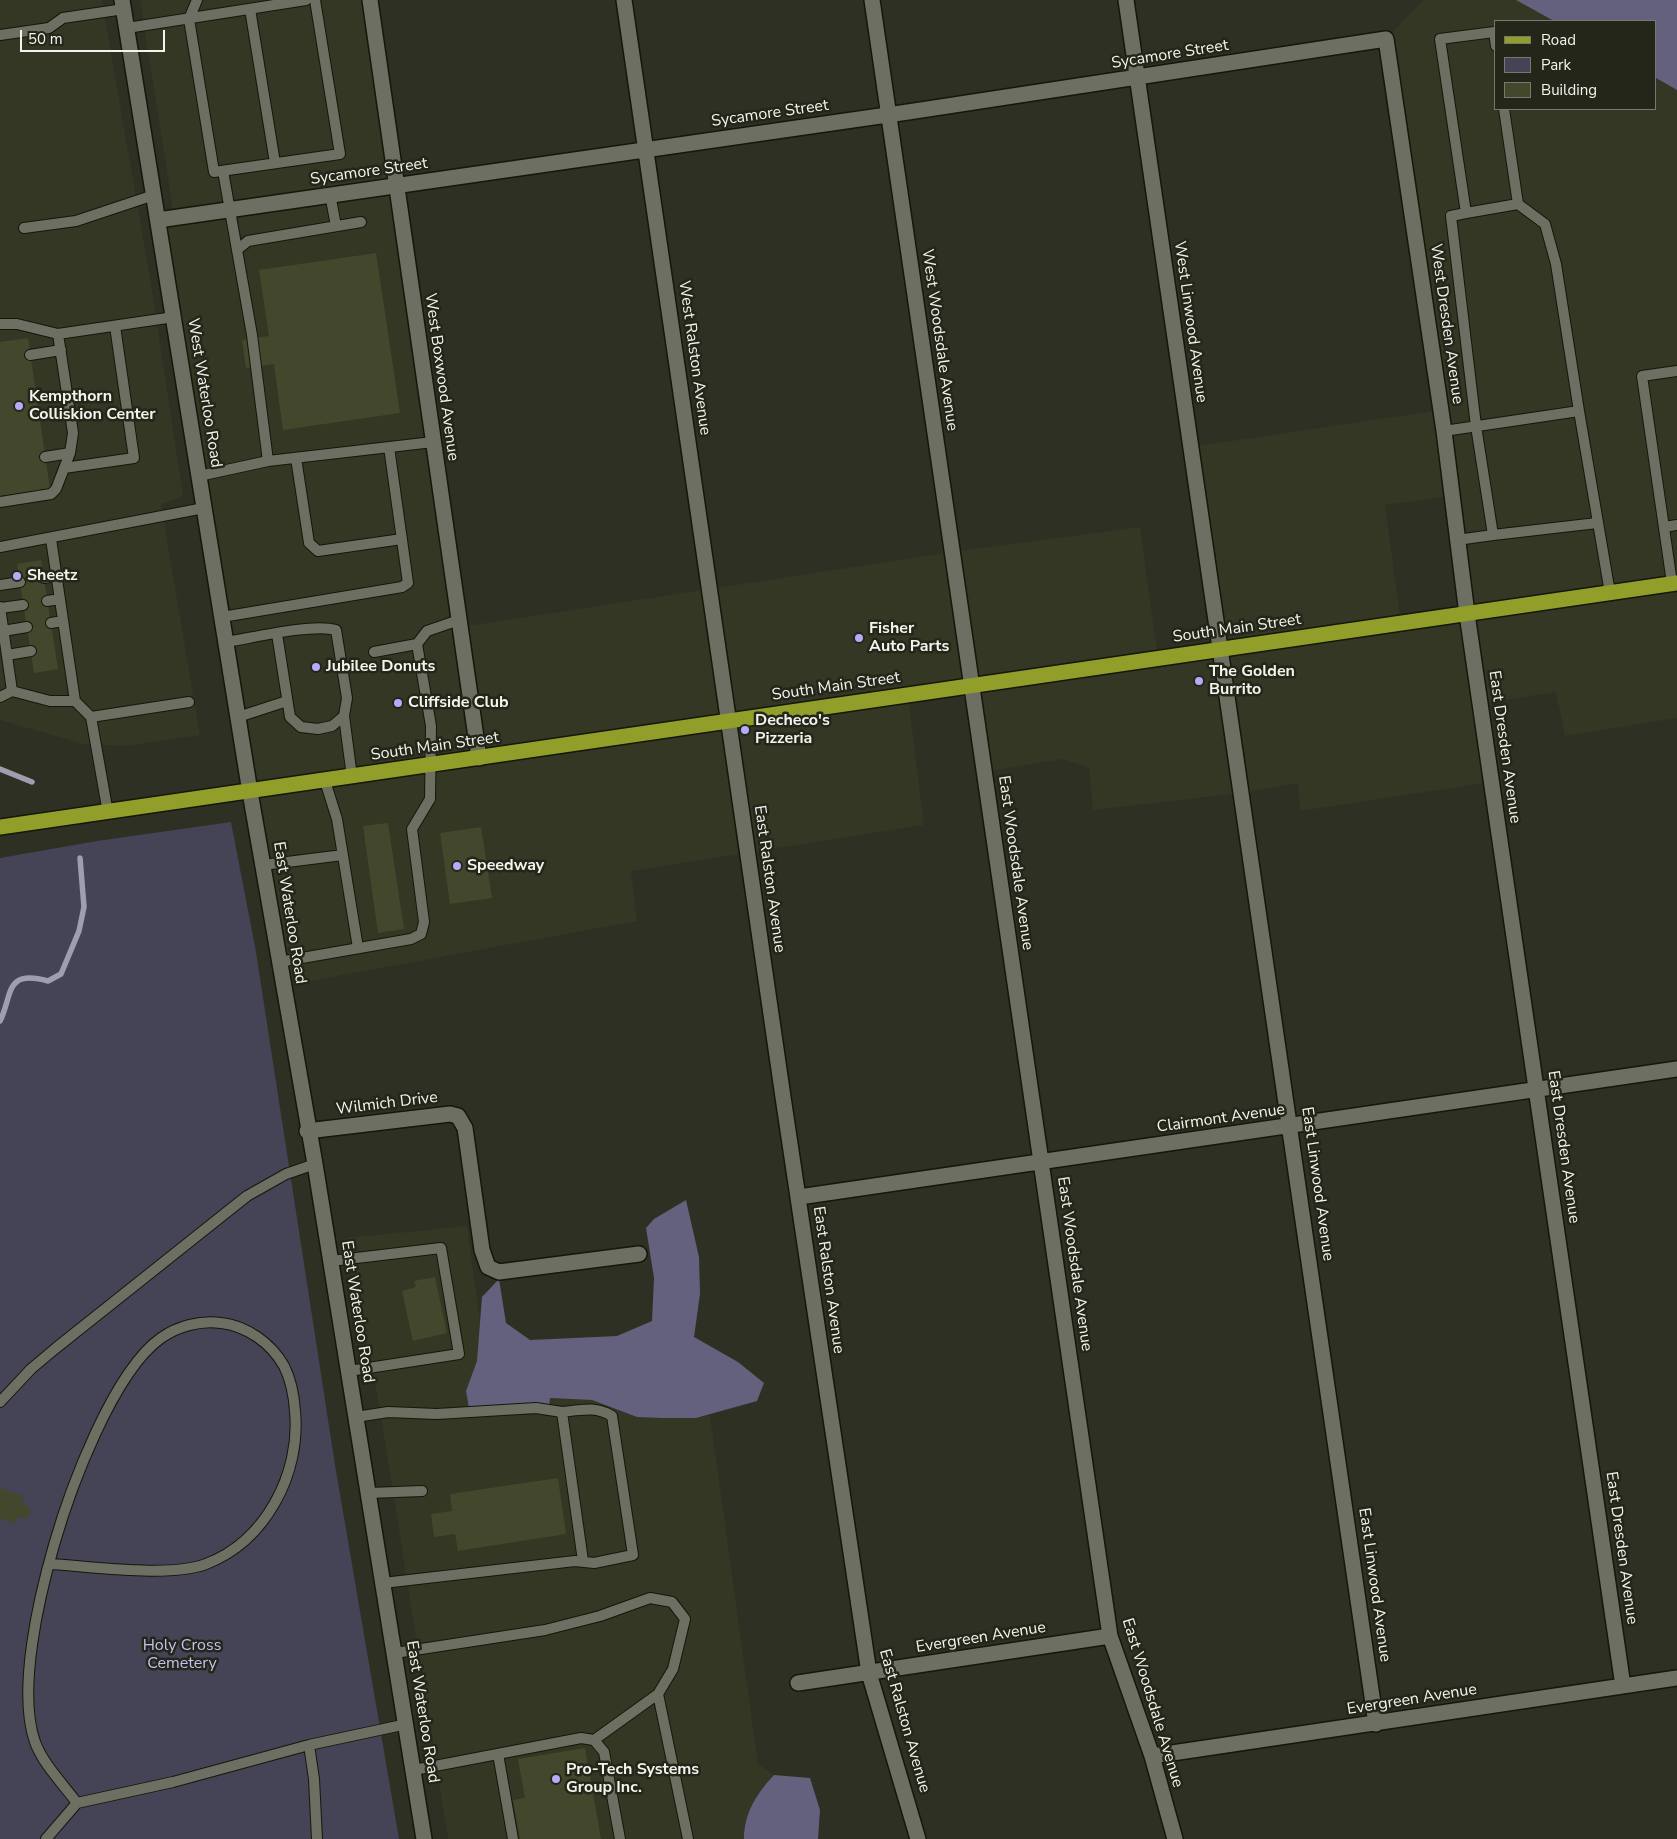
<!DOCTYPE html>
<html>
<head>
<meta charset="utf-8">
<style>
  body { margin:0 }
  #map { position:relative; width:1677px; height:1839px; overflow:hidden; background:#2d3023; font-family:"Nunito Sans",sans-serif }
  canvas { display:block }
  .legend { position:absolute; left:1494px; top:20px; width:162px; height:90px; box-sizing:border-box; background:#232619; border:1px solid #76796e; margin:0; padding:6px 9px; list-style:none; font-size:15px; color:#f3f5ed }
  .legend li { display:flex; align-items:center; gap:10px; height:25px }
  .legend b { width:25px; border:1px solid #76796e }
  .scale { position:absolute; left:20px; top:30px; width:145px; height:22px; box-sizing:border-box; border:2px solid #f3f5ed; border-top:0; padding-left:6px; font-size:15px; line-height:18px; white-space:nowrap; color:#f3f5ed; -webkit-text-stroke:4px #232619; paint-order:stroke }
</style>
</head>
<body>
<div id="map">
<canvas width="1677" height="1839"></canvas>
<ul class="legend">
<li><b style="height:6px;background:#929e2a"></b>Road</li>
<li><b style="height:14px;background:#454356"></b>Park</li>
<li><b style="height:14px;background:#43482c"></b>Building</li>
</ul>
<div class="scale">50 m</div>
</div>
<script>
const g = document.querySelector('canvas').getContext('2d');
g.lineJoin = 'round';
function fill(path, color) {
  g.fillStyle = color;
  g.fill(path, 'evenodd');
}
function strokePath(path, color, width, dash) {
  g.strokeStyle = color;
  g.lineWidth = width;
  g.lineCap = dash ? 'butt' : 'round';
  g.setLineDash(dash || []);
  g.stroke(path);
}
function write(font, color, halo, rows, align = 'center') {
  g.font = font + ' "Nunito Sans",sans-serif';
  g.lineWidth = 5;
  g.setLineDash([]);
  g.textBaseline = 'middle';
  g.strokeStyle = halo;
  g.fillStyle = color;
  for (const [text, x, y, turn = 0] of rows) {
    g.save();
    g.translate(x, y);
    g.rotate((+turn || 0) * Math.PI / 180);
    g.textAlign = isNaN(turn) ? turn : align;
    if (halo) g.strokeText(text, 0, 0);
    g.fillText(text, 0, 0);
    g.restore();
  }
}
fill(new Path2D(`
  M0,0H102L152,290L183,496L161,504L200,735L125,746L83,744L0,720Z
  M140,0H367L391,178L173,210Z
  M1423,0H1516L1554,21H1496V109H1656V78L1677,90V718L1565,736L1556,692L1480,704L1491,782L1300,811L1298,783L1241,793L1093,810L1089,768L1063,759L984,772L971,686L908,695L924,825L631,871L637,921L283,986L158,220L397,185L460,627L952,552L1140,527L1158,658L1220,650L1190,447L1441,410L1386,39ZM1451,496L1467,614L1401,624L1385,505Z
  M467,1226L485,1359L549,1408V1398L591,1400L637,1417L696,1418L710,1415L758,1764L774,1775L757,1794L744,1827V1839H448L379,1404L346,1238Z`), '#333723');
fill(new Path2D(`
  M231,822L256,952L335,1465L399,1839H0V858L97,841Z`), '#454356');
fill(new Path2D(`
  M1516,0H1677V90L1656,78V21H1554Z
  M686,1200L699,1257L700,1294L694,1337L738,1362L764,1383L757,1401L696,1418H662L637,1417L592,1400L550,1398L549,1408H469L466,1391L477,1361L482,1297L499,1279L506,1323L530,1340L617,1336L652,1321L654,1278L646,1228L654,1219Z
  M774,1775L810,1778L820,1810L818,1839H744C744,1813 757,1793 774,1775Z`), '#63617d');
strokePath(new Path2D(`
  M0,769L32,782
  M0,1021C13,995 4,969 48,981L61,974L79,931L84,907L80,858`), '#9f9eaf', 5.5);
fill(new Path2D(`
  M376,253L400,413L283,430L274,364L246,368L242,340L269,336L259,270Z
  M28,338L50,489L0,496V342Z
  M41,560L58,669L34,673L17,564Z
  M388,823L404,929L378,933L363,826Z
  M481,827L492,898L450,904L440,833Z
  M435,1277L447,1333L413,1341L402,1291L416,1287L414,1281Z
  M558,1478L566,1534L458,1551L455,1534L434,1537L431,1514L452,1511L450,1494Z
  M0,1488L25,1497L22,1504L31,1509L27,1519L17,1517L15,1524L0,1518Z
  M585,1748L601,1839H520L513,1800L525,1798L518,1759Z`), '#43482c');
const lane = new Path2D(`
  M197,0L189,19L214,172L340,154L315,0
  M250,9L275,163
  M127,28L306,0
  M0,35L49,28L63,18L124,9
  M1496,46L1494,32L1440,39L1466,213L1451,216L1476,426L1493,535L1597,523
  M1504,109L1518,204L1545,224L1556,264L1579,411
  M223,171L237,250
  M330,194L336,226
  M1466,213L1518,204
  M24,228L76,221L154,195
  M0,324H17L58,334L174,317
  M30,355L61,350
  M1444,431L1579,411L1610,593
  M45,457L70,453
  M296,458L309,543L318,551L402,539
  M268,461L252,335L237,250L248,241L361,222
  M64,468L134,458L115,326
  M199,476L268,461L433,442
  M0,502L51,494L56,489L70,453L73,433L58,334
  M1664,527L1677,525
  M51,539L75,701L91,717L108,813
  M1457,540L1493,535
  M0,547L204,508
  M44,578L56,576
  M1672,583L1642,376L1677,371
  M0,585L20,582
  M47,601L60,599
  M0,607L12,691
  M0,608L23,605
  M222,617L402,587L408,583L389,447
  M51,623L63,621
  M3,631L27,627
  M226,642C252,638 313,623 336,630L347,698L344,716L332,726L318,729L301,727L290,717L277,634
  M374,652L417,644L427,631L459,620
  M7,655L31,651
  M0,697L12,691L50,701H75
  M344,716L352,777
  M91,717L189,702
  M238,717L287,701
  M325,781L337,819L358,948
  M263,865L343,855
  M279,962L411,939L421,934L424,922L412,829L430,799L431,726L417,644
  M331,1261L441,1248L459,1354L349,1371
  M0,1402L31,1369L56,1348L247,1196L286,1174L315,1164
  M356,1417L388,1412L437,1414L536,1408L562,1412
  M369,1493L422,1491
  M49,1564C89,1566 170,1578 206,1564C266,1541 301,1473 295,1411C294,1396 291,1380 284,1366C271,1343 247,1326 221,1323C201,1320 178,1326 161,1338C113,1372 70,1489 54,1545C39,1597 17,1691 35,1742C43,1764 63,1784 77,1803
  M383,1583L575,1561L594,1563L633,1555L612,1416C596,1406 580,1410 562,1412L583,1561
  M395,1653L545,1630L600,1616L650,1598L672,1602L685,1619L673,1669L658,1694L594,1740
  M658,1694L688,1839
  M309,1745L314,1779L317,1839
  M498,1754L513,1839
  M414,1770L581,1738L594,1740L604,1752L620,1839
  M46,1839L77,1803L173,1782L309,1745L407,1724`);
const street = new Path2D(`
  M370,0L479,758
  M624,0L783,1097L869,1673L918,1839
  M872,0L1110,1636L1152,1756L1175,1839
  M1126,0L1376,1724
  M158,220L908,112L1386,39L1444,431L1467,614L1623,1686
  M307,1131L450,1114L458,1116L465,1128L482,1250L488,1267L499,1272L639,1254
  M799,1197L1677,1069
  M798,1683L1110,1636
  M1152,1756L1677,1678`);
const secondary = new Path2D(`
  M122,0L250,792L315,1164L424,1839`);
const primary = new Path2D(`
  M0,827L1677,583`);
strokePath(lane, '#15170b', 12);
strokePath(street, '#15170b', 18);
strokePath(secondary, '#15170b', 18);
strokePath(primary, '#15170b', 18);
strokePath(lane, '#6c6f61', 10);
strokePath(street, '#6c6f61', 15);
strokePath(secondary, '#6c6f61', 15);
strokePath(primary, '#929e2a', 15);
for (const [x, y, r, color] of [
  [19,406,5,"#b5acf9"],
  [17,576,5,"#b5acf9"],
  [859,638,5,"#b5acf9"],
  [316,667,5,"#b5acf9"],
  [1199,681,5,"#b5acf9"],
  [398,703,5,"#b5acf9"],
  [745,730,5,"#b5acf9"],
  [457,866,5,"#b5acf9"],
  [556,1779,5,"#b5acf9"]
]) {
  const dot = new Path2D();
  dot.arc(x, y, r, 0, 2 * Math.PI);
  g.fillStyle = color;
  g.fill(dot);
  strokePath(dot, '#232619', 2);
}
write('16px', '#f3f5ed', '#232619', [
  ["Sycamore Street",1170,55,-9],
  ["Sycamore Street",770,114,-8],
  ["Sycamore Street",369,172,-8],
  ["West Linwood Avenue",1190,322,82],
  ["West Dresden Avenue",1446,324,82],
  ["West Woodsdale Avenue",939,340,82],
  ["West Ralston Avenue",694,358,82],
  ["West Boxwood Avenue",441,377,82],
  ["West Waterloo Road",204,393,81],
  ["South Main Street",1237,629,-8],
  ["South Main Street",836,687,-8],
  ["South Main Street",435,747,-8],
  ["East Dresden Avenue",1504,747,82],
  ["East Woodsdale Avenue",1015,863,82],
  ["East Ralston Avenue",769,879,82],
  ["East Waterloo Road",289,913,81],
  ["Wilmich Drive",387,1104,-7],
  ["Clairmont Avenue",1221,1119,-8],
  ["East Dresden Avenue",1563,1147,82],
  ["East Linwood Avenue",1317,1184,82],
  ["East Woodsdale Avenue",1074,1264,82],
  ["East Ralston Avenue",828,1280,82],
  ["East Waterloo Road",357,1312,81],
  ["East Dresden Avenue",1621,1548,82],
  ["East Linwood Avenue",1374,1585,82],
  ["Evergreen Avenue",981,1638,-9],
  ["Evergreen Avenue",1412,1700,-9],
  ["East Woodsdale Avenue",1152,1703,73],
  ["East Waterloo Road",422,1712,81],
  ["East Ralston Avenue",904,1721,74]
]);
write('bold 16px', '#f3f5ed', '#232619', [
  ["Kempthorn",29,397],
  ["Colliskion Center",29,415],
  ["Sheetz",27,576],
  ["Fisher",869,629],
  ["Auto Parts",869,647],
  ["Jubilee Donuts",326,667],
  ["The Golden",1209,672],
  ["Burrito",1209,690],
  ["Cliffside Club",408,703],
  ["Decheco's",755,721],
  ["Pizzeria",755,739],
  ["Speedway",467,866],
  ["Pro-Tech Systems",566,1770],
  ["Group Inc.",566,1788]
], 'left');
write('16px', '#c5c0f5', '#232619', [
  ["Holy Cross",182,1646],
  ["Cemetery",182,1664]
]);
</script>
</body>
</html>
